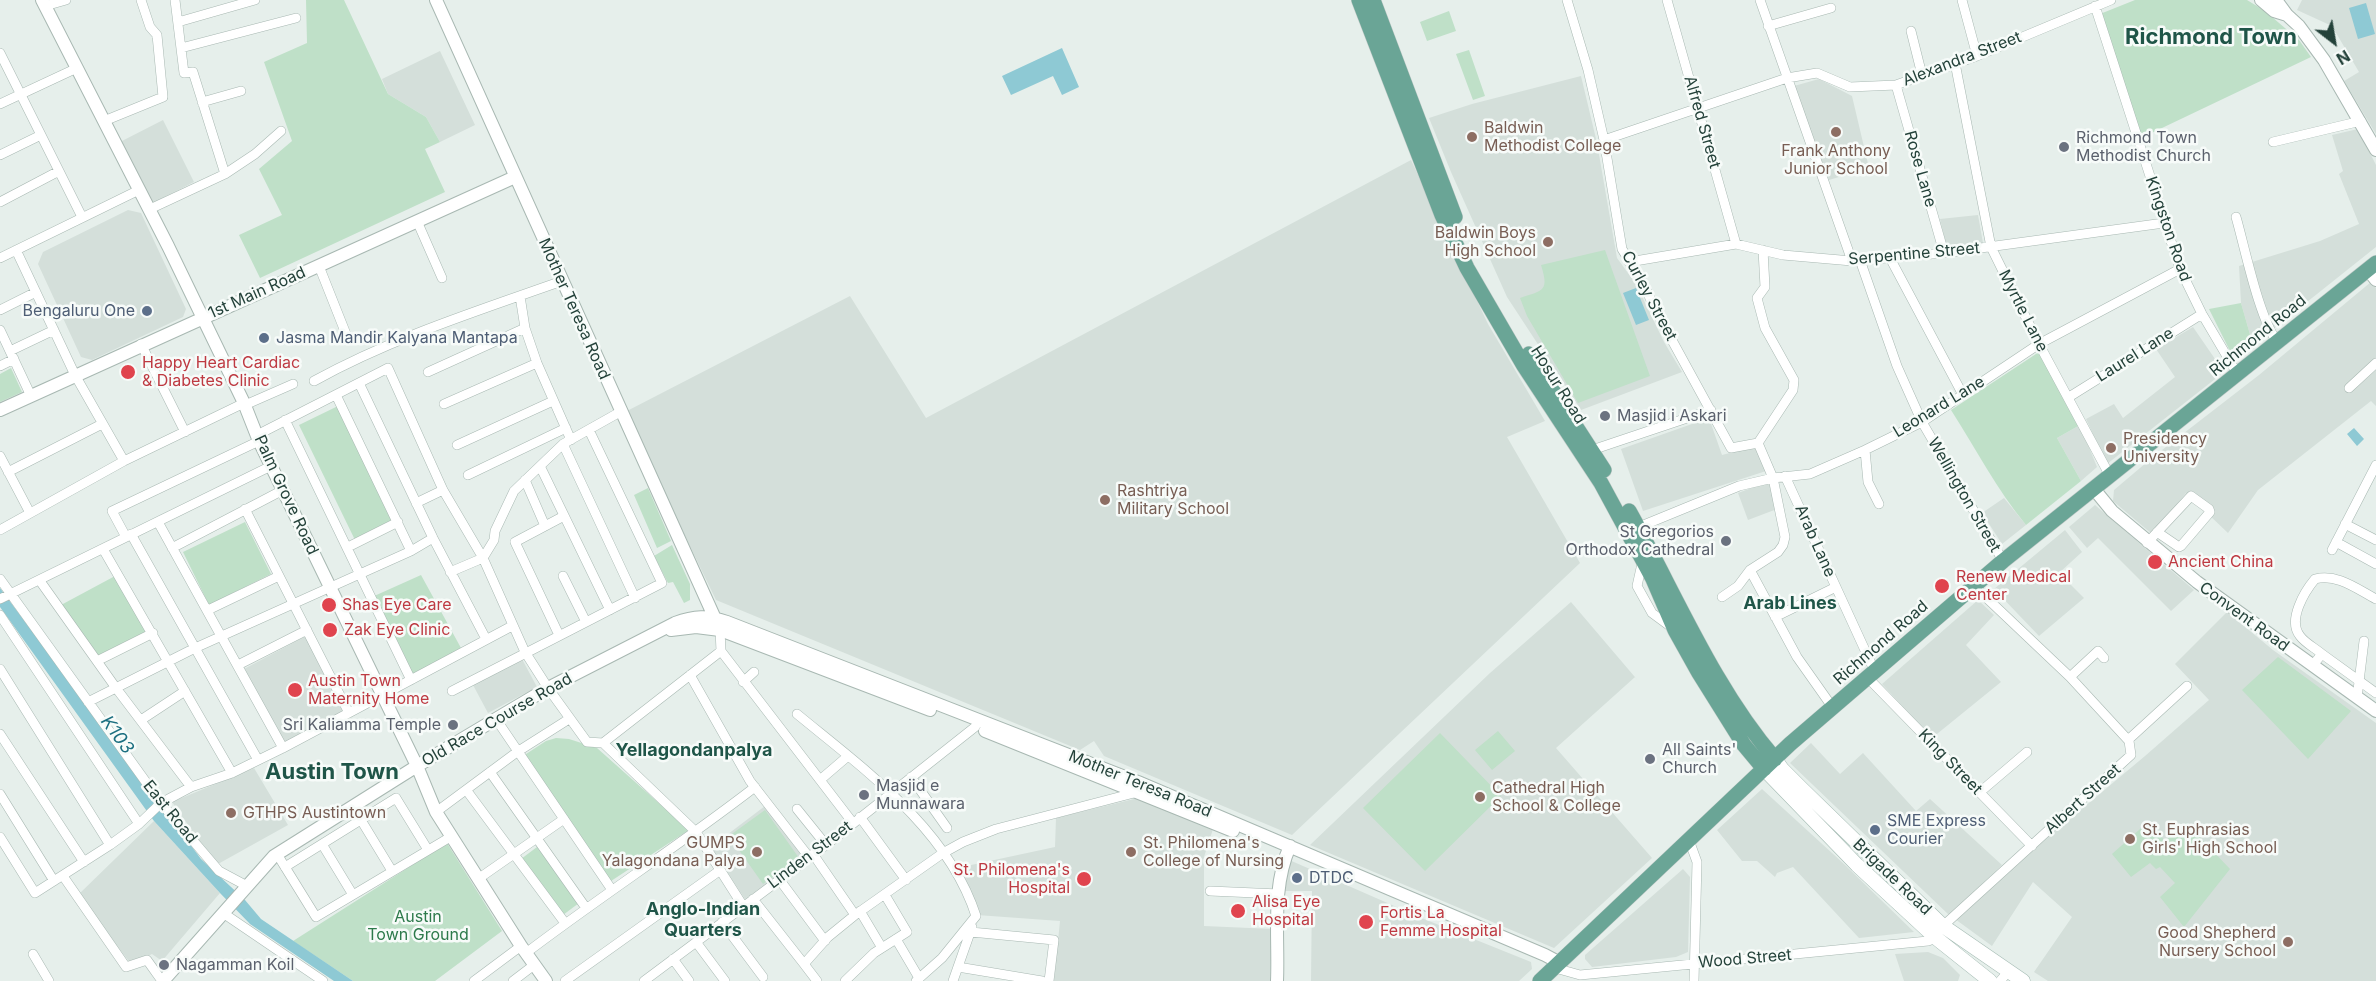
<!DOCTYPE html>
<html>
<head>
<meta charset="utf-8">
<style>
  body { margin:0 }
  #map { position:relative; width:2376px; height:981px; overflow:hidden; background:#e6efeb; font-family:Inter,sans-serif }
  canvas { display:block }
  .north { position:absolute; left:2304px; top:12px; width:60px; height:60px; -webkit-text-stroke:4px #f7fbf9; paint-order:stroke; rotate:149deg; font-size:16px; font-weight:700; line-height:24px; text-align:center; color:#24423a }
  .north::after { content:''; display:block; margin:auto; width:21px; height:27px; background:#24423a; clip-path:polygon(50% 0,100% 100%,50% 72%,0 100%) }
</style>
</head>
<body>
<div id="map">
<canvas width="2376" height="981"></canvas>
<div class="north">N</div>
</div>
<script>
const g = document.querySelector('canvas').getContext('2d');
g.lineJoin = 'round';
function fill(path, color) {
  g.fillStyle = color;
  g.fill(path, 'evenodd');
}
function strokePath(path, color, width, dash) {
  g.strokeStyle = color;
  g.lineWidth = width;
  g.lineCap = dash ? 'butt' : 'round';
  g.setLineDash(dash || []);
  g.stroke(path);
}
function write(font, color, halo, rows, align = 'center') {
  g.font = font + ' Inter,sans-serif';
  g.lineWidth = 5;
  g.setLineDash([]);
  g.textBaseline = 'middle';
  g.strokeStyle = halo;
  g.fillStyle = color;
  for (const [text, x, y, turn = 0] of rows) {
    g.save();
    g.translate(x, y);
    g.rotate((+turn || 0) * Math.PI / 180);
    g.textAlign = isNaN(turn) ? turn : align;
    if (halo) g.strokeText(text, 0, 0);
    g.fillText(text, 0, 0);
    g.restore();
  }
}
fill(new Path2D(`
  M2302,0H2376V134L2344,81L2359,72L2332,26L2297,10Z
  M440,51L475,125L440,142L426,117L388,94L382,79Z
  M1581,76L1597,143L1617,258L1636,284L1664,342L1682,372L1581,410L1507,297L1451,172L1429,118L1472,104Z
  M1819,79L1852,96L1869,168L1829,180L1794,86Z
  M163,120L194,182L151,204L120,142Z
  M2358,129L2376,165V247L2253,345L2241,303L2239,266L2320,241L2359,224L2339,174L2343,171L2332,135Z
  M1411,160L1488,324L1545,421L1507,437L1580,563L1292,835L1104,756L1094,741L1080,750L716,600L625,412L850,296L926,418Z
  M128,210L141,213L186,309L183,317L92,360L81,357L38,264L43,252Z
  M1978,215L1983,243L1947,248L1940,219Z
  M2371,282L2376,288V406L2371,401L2258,490L2228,533L2186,493L2152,534L2113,501L2114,490L2153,457L2259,375Z
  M2193,327L2224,372L2107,464L2086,419L2114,404L2123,418L2175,377L2156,349Z
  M1709,418L1722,455L1757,446L1766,471L1643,511L1621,449Z
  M2080,425L2097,467L2081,481L2057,438Z
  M1770,481L1777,509L1748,520L1738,493Z
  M2004,498L2026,525L2002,544L1982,513Z
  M2095,505L2194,590L2171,611L2098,538L2087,548L2069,527Z
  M2065,530L2082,552L2059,573L2084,598L2039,636L1994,589Z
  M1978,600L1994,615L1966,645L2001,682L1932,738L1882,684Z
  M1571,602L1640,683L1635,677L1556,748L1652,858L1554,948L1310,845L1490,673Z
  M2227,612L2273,650L2376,723V981H2048L2034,972L2072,917L2033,882L1992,946L1955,919L2016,864L2145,756L2209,700L2175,664Z
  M306,636L345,711L283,743L244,669Z
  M522,659L537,687L488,713L473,685Z
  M1811,743L1840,774L1863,753L1916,811L1930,799L2002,865L1949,915L1790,763Z
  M254,768L288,825L218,864L200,842L172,802Z
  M1762,789L1844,864L1914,932L1859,938L1793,867L1777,873L1775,877L1757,861H1742L1717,830Z
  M1138,798L1213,829L1204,857V926L1273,929L1270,981H1054L1060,921L977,915L971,891L957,868L1055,847L1056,818Z
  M765,806L804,856L745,899L711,847Z
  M154,821L220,893L162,961L152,954L131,964L78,895Z
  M1287,859L1424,919L1531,962L1532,969L1519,981H1311L1312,891H1283Z
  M1683,869L1690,877L1688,952L1676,957L1592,967L1585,959V955Z
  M1928,952L1943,958L1960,975L1958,981H1904L1895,954Z`), '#d4dfda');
fill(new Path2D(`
  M306,0H344L388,94L426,117L440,142L425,149L445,192L260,278L239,235L282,215L259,169L292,141L264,62L307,43Z
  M2135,0H2247L2265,11L2299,40L2311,57L2141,138L2100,14Z
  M1449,11L1456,31L1427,41L1420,22Z
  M1469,50L1485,96L1473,100L1456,54Z
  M1605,250L1650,376L1578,403L1527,316L1520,298C1544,290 1549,291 1541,265Z
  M2241,303L2253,345L2235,361L2209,309Z
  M2039,352L2080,425L2057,438L2081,481L2026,525C1997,490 1976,449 1951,410Z
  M11,368L22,392L0,402V374Z
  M338,406L394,520L355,540L299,425Z
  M648,488L671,541L657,548L634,495Z
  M245,522L271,574L209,605L183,552Z
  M672,545L690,584V600L684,603L673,582L668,583L654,556Z
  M421,575L461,648L413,674L372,597Z
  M115,576L149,632L98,656L61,605Z
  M2278,657L2351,711L2308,759L2242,690Z
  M1498,731L1515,751L1492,770L1475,750Z
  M1440,733L1501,796L1425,871L1363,808Z
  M556,738L569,739L597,748L689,830L611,881L523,756L546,741Z
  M765,810L799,858L763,884L729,836Z
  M2148,822L2165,841L2186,823L2230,869L2184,927L2160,897L2175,883L2160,867L2156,869L2150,863L2131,877L2112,854Z
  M447,843L502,931L435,981H353L293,941Z
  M537,847L579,903L563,915L521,859Z`), '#bfe0c8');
fill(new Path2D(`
  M2366,3L2375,34L2358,39L2349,8Z
  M1062,48L1079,87L1062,95L1053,76L1011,95L1002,76Z
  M1636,288L1649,320L1636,325L1623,293Z
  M2354,428L2364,439L2357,446L2347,434Z
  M0,588L201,859L245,900L261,919L353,981H334L250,924L220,893L154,821L0,607Z`), '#8ec9d4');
const minor = new Path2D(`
  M175,0L184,73L193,72L225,174
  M1567,0L1588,70L1604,140L1622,249L1643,283L1656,311L1731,448L1758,443
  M1667,0L1736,244
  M1760,0L1852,261
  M1962,0L1977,56
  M45,6L66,0
  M2095,6L2180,269L2202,314L2238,375
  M178,22L255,0
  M1768,26L1831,8
  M1911,31L1922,75
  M181,48L296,18
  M0,53L82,217
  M1955,63L1991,247L2039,344L2110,476
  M1896,85L1944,253
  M202,102L241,91
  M0,104L77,68
  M104,121L163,97L157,35L150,27L141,0
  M1604,140L1787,78L1817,73L1850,87L1896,85L1977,56L2111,0
  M2273,142L2361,121
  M0,155L41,135
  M0,202L59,171
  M150,209L225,174L255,154L281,131
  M2236,217C2245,248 2259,319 2278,343
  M417,221L442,278
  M16,250L75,375L124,461
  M0,258L139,190
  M1890,258L1963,395
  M1860,260L1897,366L1922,422L2003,561
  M1629,262L1736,244L1783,255L1852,261L1944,253L2164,223
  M319,266L346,334
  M520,296L525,328
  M0,310L36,292
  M0,330L31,396
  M141,344L185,432
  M10,351L54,330
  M0,366L14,359
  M428,372L525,328L537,363L571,440
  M314,381C392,338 477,311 562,281
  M359,383L433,538L486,639
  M2349,388L2376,363
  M336,395L411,551
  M2069,397L2202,314
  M444,404L537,363
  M245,405L293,384
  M285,420L411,680
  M257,435L388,368L443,490L483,558L525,652L548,688L587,742L603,743L696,832L743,906
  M1758,443L1793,390L1794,380L1765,328L1757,298L1765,287L1763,250
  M563,444L635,598
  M457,445L553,401
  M1592,450L1711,410
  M1865,450L1868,482L1879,504
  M0,456L30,513
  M540,466L610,610
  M8,472L102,424
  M468,475L566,428
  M1785,476L1875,672
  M525,480L545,526
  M416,503L443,490
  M245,509L349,713
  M158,522L283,748
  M2345,524L2376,540
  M1634,529L1739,486L1773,478L1810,474L1865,450L1922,422L2039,344L2180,269
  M0,530L124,461L244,403
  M131,534L258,760
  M126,537L112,511L259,441
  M2336,542L2376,564
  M2147,543L2191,496L2209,509L2210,512L2181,546L2179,547L2157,532
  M348,547L398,522
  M172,548L283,490
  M103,549L232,773
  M2332,550L2376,465
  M1643,559L1637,586L1652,613L1671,627
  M1750,570L1797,657L1833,708
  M450,572L483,558L494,540L495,531L514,491L540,466L563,444L620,412
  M563,576L586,622
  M0,579L161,803L219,871L247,886
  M40,581L116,688L191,787
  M1722,597L1738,586L1750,570L1778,552L1783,545L1785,537L1773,478L1758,443
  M0,599L271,466
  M208,610L279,576
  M0,615L139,824
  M1775,617L1836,587
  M720,630L721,651L853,823
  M559,635L515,542L564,516
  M2322,654L2376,693
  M97,661L153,633
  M238,665L307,630
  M2312,666L2322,654C2315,648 2305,643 2300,636C2287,620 2305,591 2315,579C2337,573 2357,589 2376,599
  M0,669L110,845
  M690,675L750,781L809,857
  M2070,677L2098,651L2104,658
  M1868,678L2032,846
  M743,682L754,672
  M452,691L662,583L589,430
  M2357,698L2364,641
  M88,702L195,648L411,551L433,538
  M797,714C865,770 948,829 976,916L942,958L916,981
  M496,719L612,890
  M141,720L185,691
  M0,734L84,862
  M2128,740L2187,686
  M603,743L721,651
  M490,772L586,908
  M911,777L947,828
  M820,780L848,756
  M467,791L565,923
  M1980,792L2027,752
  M0,794L54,881
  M797,809L826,845
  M436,812L517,752L569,719
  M860,817L906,880
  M361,820L392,871
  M0,837L35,893L110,845L139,824L161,803L191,787L232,773L283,748L512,626
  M1689,840L1697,862L1694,981
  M322,844L353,895
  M277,854L316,917L452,836
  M813,854L855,915
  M285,867L396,798L428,850
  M63,876L126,967L147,960L162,981
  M478,879L564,819
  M779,879L825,941
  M1210,891L1279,894
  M753,899L804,964
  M860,911L882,948
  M223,913L323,981
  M722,922L763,977
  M1943,926L2131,755L2129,741L2070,677L1974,586
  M971,932L1054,940L1049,981
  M896,939L919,978
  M696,942L725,981
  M526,953C601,896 680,845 755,787
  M33,954L49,981
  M673,959L689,981
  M958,967L1042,981
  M1555,968L1580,975L1928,941L1936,938
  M474,981L521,946
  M513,981L534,965
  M565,981L719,871
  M644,981L826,845L975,727L979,720
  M817,981L804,964L828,937L855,915L943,853L963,842L996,829L1134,793
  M845,981L874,953L907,932L885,895
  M953,981L972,927
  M2000,981L2008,972`);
const tertiary = new Path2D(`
  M42,0L168,246L244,403L259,441L417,766L436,812L521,946L546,981
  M436,0L717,623
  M2261,0L2274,11L2287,15
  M2276,0L2287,15L2299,26L2324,60L2376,150
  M2368,270L2376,280
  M0,410L515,177
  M2094,489L2112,511L2197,582L2376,711
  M671,630L696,627L720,630L930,710
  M985,731L1233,831
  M163,981L274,856L417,766L548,688L675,623C694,616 708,615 727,622L1138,782L1545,955L1560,963
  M1277,981C1279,937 1271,888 1290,846`);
const secondary = new Path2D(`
  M1775,759L1782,769L1802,789L1943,926L2023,981
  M1764,769L1857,865L1936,938L1990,981`);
const primary = new Path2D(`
  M1359,0L1442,215L1467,268L1524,366L1601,483L1653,579L1675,630L1699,673L1744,745L1764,769
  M1373,0L1455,217
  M1529,354L1604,470
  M1629,511C1675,593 1713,687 1775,759
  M1540,981L1790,744L2003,561L2376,263`);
strokePath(minor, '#a8b8b2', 10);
strokePath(tertiary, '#a8b8b2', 14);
strokePath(secondary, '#a4bbb3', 15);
strokePath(primary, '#c2cac8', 16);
strokePath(minor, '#fff', 9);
strokePath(tertiary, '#fff', 12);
strokePath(secondary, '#fff', 14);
strokePath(primary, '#6aa596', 15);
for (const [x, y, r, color] of [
  [1836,132,6,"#8d6e63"],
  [1472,137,6,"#8d6e63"],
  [2064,147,6,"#6b7280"],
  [1548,242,6,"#8d6e63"],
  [147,311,6,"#5c6f8a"],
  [264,338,6,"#5c6f8a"],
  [128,372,8,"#e0444e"],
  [1605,416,6,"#6b7280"],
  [2111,448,6,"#8d6e63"],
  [1105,500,6,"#8d6e63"],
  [1726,541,6,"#6b7280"],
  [2155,562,8,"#e0444e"],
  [1942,586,8,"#e0444e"],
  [329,605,8,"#e0444e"],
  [330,630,8,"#e0444e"],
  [295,690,8,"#e0444e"],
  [453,725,6,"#6b7280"],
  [1650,759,6,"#6b7280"],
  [864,795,6,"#6b7280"],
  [1480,797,6,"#8d6e63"],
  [231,813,6,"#8d6e63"],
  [1875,830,6,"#5c6f8a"],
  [2130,839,6,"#8d6e63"],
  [757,852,6,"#8d6e63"],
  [1131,852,6,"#8d6e63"],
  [1297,878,6,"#5c6f8a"],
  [1084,879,8,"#e0444e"],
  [1238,911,8,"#e0444e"],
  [1366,922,8,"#e0444e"],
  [2288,942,6,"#8d6e63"],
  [164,965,6,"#6b7280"]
]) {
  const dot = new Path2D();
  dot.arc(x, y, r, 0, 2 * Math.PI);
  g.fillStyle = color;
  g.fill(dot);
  strokePath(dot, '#f7fbf9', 2);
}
write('16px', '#24423a', '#f7fbf9', [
  ["Alexandra Street",1962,59,-21],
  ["Alfred Street",1702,122,74],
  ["Rose Lane",1920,169,74],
  ["Kingston Road",2168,229,71],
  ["Serpentine Street",1914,254,-5],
  ["1st Main Road",257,293,-24],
  ["Curley Street",1649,296,62],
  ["Mother Teresa Road",574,309,66],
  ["Myrtle Lane",2023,311,63],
  ["Richmond Road",2258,336,-39],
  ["Laurel Lane",2135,355,-32],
  ["Hosur Road",1558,385,58],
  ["Leonard Lane",1939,407,-31],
  ["Palm Grove Road",286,495,65],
  ["Wellington Street",1964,495,60],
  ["Arab Lane",1815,541,66],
  ["Convent Road",2244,617,36],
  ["Richmond Road",1881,643,-41],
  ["Old Race Course Road",497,720,-30],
  ["King Street",1950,762,46],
  ["Mother Teresa Road",1140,784,22],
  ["Albert Street",2083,799,-42],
  ["East Road",170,812,51],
  ["Linden Street",810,855,-37],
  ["Brigade Road",1892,877,44],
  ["Wood Street",1745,959,-5]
]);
write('16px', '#785e54', '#f7fbf9', [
  ["Baldwin",1484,128],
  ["Methodist College",1484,146],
  ["Frank Anthony",1836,151,"center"],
  ["Junior School",1836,169,"center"],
  ["Baldwin Boys",1536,233,"right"],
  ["High School",1536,251,"right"],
  ["Presidency",2123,439],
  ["University",2123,457],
  ["Rashtriya",1117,491],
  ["Military School",1117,509],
  ["Cathedral High",1492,788],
  ["School & College",1492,806],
  ["GTHPS Austintown",243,813],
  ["St. Euphrasias",2142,830],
  ["Girls' High School",2142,848],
  ["GUMPS",745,843,"right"],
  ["Yalagondana Palya",745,861,"right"],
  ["St. Philomena's",1143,843],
  ["College of Nursing",1143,861],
  ["Good Shepherd",2276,933,"right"],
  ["Nursery School",2276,951,"right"]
], 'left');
write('16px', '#5b616d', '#f7fbf9', [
  ["Richmond Town",2076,138],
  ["Methodist Church",2076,156],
  ["Masjid i Askari",1617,416],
  ["St Gregorios",1714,532,"right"],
  ["Orthodox Cathedral",1714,550,"right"],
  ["Sri Kaliamma Temple",441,725,"right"],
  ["All Saints'",1662,750],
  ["Church",1662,768],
  ["Masjid e",876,786],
  ["Munnawara",876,804],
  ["Nagamman Koil",176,965]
], 'left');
write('16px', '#4e5e75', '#f7fbf9', [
  ["Bengaluru One",135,311,"right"],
  ["Jasma Mandir Kalyana Mantapa",276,338],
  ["SME Express",1887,821],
  ["Courier",1887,839],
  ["DTDC",1309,878]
], 'left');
write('16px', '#be3a42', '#f7fbf9', [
  ["Happy Heart Cardiac",142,363],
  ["& Diabetes Clinic",142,381],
  ["Ancient China",2168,562],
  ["Renew Medical",1956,577],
  ["Center",1956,595],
  ["Shas Eye Care",342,605],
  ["Zak Eye Clinic",344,630],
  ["Austin Town",308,681],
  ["Maternity Home",308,699],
  ["St. Philomena's",1070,870,"right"],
  ["Hospital",1070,888,"right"],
  ["Alisa Eye",1252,902],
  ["Hospital",1252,920],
  ["Fortis La",1380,913],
  ["Femme Hospital",1380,931]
], 'left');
write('16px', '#2d7a4b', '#f7fbf9', [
  ["Austin",418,917],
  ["Town Ground",418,935]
]);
write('bold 18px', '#1f5548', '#f7fbf9', [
  ["Arab Lines",1790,604],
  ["Yellagondanpalya",694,751],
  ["Anglo-Indian",703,910],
  ["Quarters",703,931]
]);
write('italic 18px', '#1c6f80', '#f7fbf9', [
  ["K103",117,735,54]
]);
write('bold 22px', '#1f5548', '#f7fbf9', [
  ["Richmond Town",2211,37],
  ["Austin Town",332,772]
]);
</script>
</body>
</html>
